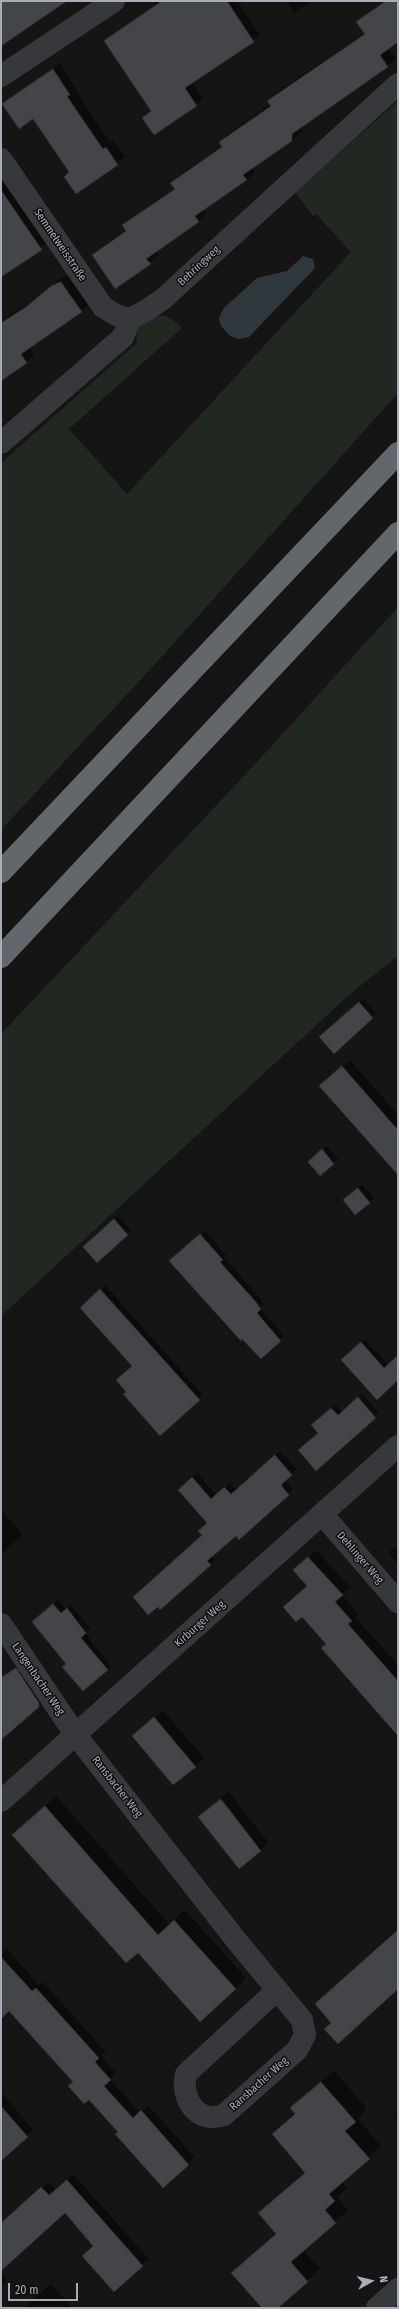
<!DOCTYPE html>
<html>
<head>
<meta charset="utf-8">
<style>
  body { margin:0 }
  #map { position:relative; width:399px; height:2309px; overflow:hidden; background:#151516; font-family:"Fira Sans Condensed",sans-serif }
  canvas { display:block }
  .frame { position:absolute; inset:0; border:2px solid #a8aeb5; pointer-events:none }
  .north { position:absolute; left:351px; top:2261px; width:40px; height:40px; -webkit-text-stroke:3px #101011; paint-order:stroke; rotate:82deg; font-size:11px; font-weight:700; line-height:16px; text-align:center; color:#a8aeb5 }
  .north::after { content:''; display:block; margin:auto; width:14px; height:18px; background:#a8aeb5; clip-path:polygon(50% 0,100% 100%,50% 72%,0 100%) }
  .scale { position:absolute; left:8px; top:2283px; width:70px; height:18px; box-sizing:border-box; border:2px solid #a8aeb5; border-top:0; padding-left:5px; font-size:12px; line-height:14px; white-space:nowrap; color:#a8aeb5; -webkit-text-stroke:3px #101011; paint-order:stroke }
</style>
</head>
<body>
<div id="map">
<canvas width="399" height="2309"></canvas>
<div class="frame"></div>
<div class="north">N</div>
<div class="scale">20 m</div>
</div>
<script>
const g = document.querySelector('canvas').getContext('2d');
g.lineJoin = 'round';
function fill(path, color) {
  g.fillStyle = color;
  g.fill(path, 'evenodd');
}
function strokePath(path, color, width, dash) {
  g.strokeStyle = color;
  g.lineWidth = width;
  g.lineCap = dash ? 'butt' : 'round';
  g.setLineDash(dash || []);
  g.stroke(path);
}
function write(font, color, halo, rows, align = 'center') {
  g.font = font + ' "Fira Sans Condensed",sans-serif';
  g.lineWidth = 3;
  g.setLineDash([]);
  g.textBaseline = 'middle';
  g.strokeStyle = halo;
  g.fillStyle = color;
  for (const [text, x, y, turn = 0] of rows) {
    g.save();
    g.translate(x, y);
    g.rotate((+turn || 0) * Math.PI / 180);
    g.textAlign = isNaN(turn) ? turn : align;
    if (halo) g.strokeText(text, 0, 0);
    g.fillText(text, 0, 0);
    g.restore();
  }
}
fill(new Path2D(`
  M398,101V393L157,662L1,830V463L137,343L136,327C159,315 162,308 182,328L69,429L127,494L351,252L316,214L313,216L295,192Z
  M398,607V956L350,994L1,1316V1034L257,762Z`), '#212821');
fill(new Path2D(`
  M303,256L313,259L315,268L249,337L239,339L230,336L221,326L219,318L224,308L257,278L287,271Z`), '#2f393d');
fill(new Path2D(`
  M154,1H237L260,35L192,83L203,99L154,133L144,118L152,110L105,41L155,5Z
  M286,1H312L294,13Z
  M384,1H398V41L388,48L396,58L388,66L300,126L303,130L296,138L290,129L288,130L295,138L252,168L255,172L247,180L203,209L206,214L198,222L155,251L158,255L150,263L115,287L93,255L126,229L124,225L132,217L175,188L171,183L179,175L223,146L220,142L228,134L271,104L269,101L276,93L365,33L357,22Z
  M60,63L86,107L110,142L113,140L125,157L76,193L70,172L33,118L3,104Z
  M1,176L47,243L1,276Z
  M69,275L89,304L81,312L29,347L34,355L1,380V323L9,316L35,300L60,279Z
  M363,999L376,1013L372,1017L324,1034Z
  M350,1060L398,1115V1175L328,1079Z
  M327,1146L338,1159L320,1175L313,1158Z
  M362,1185L374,1198L356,1214L348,1196Z
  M118,1216L131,1231L127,1235L88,1243Z
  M205,1231L226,1255L224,1257L260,1298L264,1304L260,1308L284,1336L280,1340L175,1257Z
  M105,1285L203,1395L199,1399L127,1391L133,1366L81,1308Z
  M365,1339L388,1365L398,1356V1383L346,1356Z
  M362,1394L379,1413L375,1417L316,1421L336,1405L342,1412Z
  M280,1451L296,1469L285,1480L293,1489L239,1538L236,1534L211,1556L215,1560L160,1608L209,1523L184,1485L197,1473L216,1495L230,1483L236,1490Z
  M1,1510L23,1535L1,1554Z
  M398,1544V1564L388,1553Z
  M316,1550L350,1587L342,1595L358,1613L355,1617L398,1665V1734L396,1736L327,1644L302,1563Z
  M58,1600L66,1610L71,1605L90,1628L85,1633L111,1666L107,1670L67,1663L37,1618Z
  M32,1675L46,1699L1,1737V1702Z
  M163,1710L204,1758L173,1784L134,1736Z
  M229,1792L268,1842L260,1850L199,1817Z
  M56,1796L169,1924L185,1910L246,1978L201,2020L25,1824Z
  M7,1949L39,1985L43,1982L105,2051L101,2056L116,2073L110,2079L140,2113L148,2105L195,2157L163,2186L119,2132L9,2010L1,2009V1955Z
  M334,2070L367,2109L358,2119L381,2146L342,2182L347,2188L337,2197L348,2210L303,2250L320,2269L277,2308H263L233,2273L276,2233L259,2214L306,2172L273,2134L295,2113L291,2108Z
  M1,2092L33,2130L1,2160Z
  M398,2112V2120L394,2115Z
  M73,2174L149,2259L114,2290L94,2245L65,2212L1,2270V2224L48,2182L56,2190Z
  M1,2272L7,2279L1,2285Z
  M51,2284L72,2308H24Z`), '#0007');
const building = new Path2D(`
  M1,1H67L1,46Z
  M162,1H227L254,42L185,88L197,106L154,135L142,118L151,111L104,41Z
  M386,1H398V42L380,55L388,67L292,134V141L243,175L247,180L195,216L199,222L146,259L151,264L115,289L92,255L126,231L122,225L175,189L170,183L222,147L219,142L271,106L267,101L365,34L356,22Z
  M53,69L70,95L67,96L79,114L103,149L106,147L118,165L76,194L64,177L69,172L33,119L19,129L2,104Z
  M1,190L42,250L1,277Z
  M61,282L82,312L21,354L27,363L1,381V323L26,307L51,286Z
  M359,1002L373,1018L334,1054L319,1037Z
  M342,1066L398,1130V1175L319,1086Z
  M322,1149L334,1164L320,1176L308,1162Z
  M358,1188L370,1203L355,1215L343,1200Z
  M114,1219L128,1235L97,1263L83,1247Z
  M200,1234L223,1260L220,1262L256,1302L261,1309L257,1313L281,1341L261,1359L242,1339L241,1341L169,1261Z
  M100,1289L200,1400L160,1436L123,1394L126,1392L116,1380L132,1366L80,1308Z
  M361,1342L384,1368L398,1355V1380L377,1400L341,1360Z
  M358,1397L376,1418L316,1471L298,1450L318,1433L311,1425L331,1408L338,1415Z
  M275,1455L292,1475L281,1485L289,1495L239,1540L236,1536L207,1561L211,1565L160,1610L158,1607L148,1615L133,1597L202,1535L198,1531L207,1523L178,1490L192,1477L211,1499L224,1487L231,1494Z
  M308,1557L343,1595L335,1602L352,1621L348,1624L398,1681V1736L321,1648L326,1644L302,1617L296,1622L283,1607L307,1586L293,1570Z
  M53,1604L61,1613L67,1608L86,1633L81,1638L108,1670L83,1691L62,1667L66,1664L32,1622Z
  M16,1668L39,1703V1707L1,1740V1678Z
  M154,1717L196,1767L173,1785L132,1736Z
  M221,1799L261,1851L239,1869L198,1817Z
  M45,1806L158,1935L174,1920L236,1989L200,2022L138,1953L126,1963L12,1835Z
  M398,1930V1989L338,2044L324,2029L331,2023L315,2004Z
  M1,1957L32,1991L36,1988L99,2058L95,2062L111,2080L104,2086L133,2118L141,2110L189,2165L163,2188L115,2134L118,2132L89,2100L84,2104L68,2086L73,2082L9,2011L1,2019Z
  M321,2082L356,2122L345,2131L370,2159L329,2194L335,2201L325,2210L336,2223L291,2262L308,2282L278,2308H262L231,2273L276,2234L258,2213L305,2173L272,2134L295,2114L290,2108Z
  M1,2106L28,2137L1,2161Z
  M67,2180L143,2266L114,2292L82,2256L93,2246L65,2213L1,2271V2223L41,2187L49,2195Z`);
fill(building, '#444549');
strokePath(building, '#2f2f32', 1);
strokePath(new Path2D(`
  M1,76L114,1
  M1,159L103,307L116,315L130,319
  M1,443L123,337L130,319L147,310L163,299L398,84
  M322,1514L398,1602
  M1,1624L75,1734L236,1940L302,2020L305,2035L297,2050L224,2115C197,2125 180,2098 186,2074L277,1990
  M1,1801L398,1446
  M377,2308L398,2289`), '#36383b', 22);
strokePath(new Path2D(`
  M1,872L398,453
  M1,957L398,533`), '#63666b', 22);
write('11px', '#a8aeb5', '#101011', [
  ["Semmelweisstraße",60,245,56],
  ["Behringweg",199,266,-43],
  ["Dehlinger Weg",360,1558,49],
  ["Kirburger Weg",200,1624,-42],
  ["Langenbacher Weg",38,1679,56],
  ["Ransbacher Weg",117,1787,52],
  ["Ransbacher Weg",259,2084,-42]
]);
</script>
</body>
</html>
